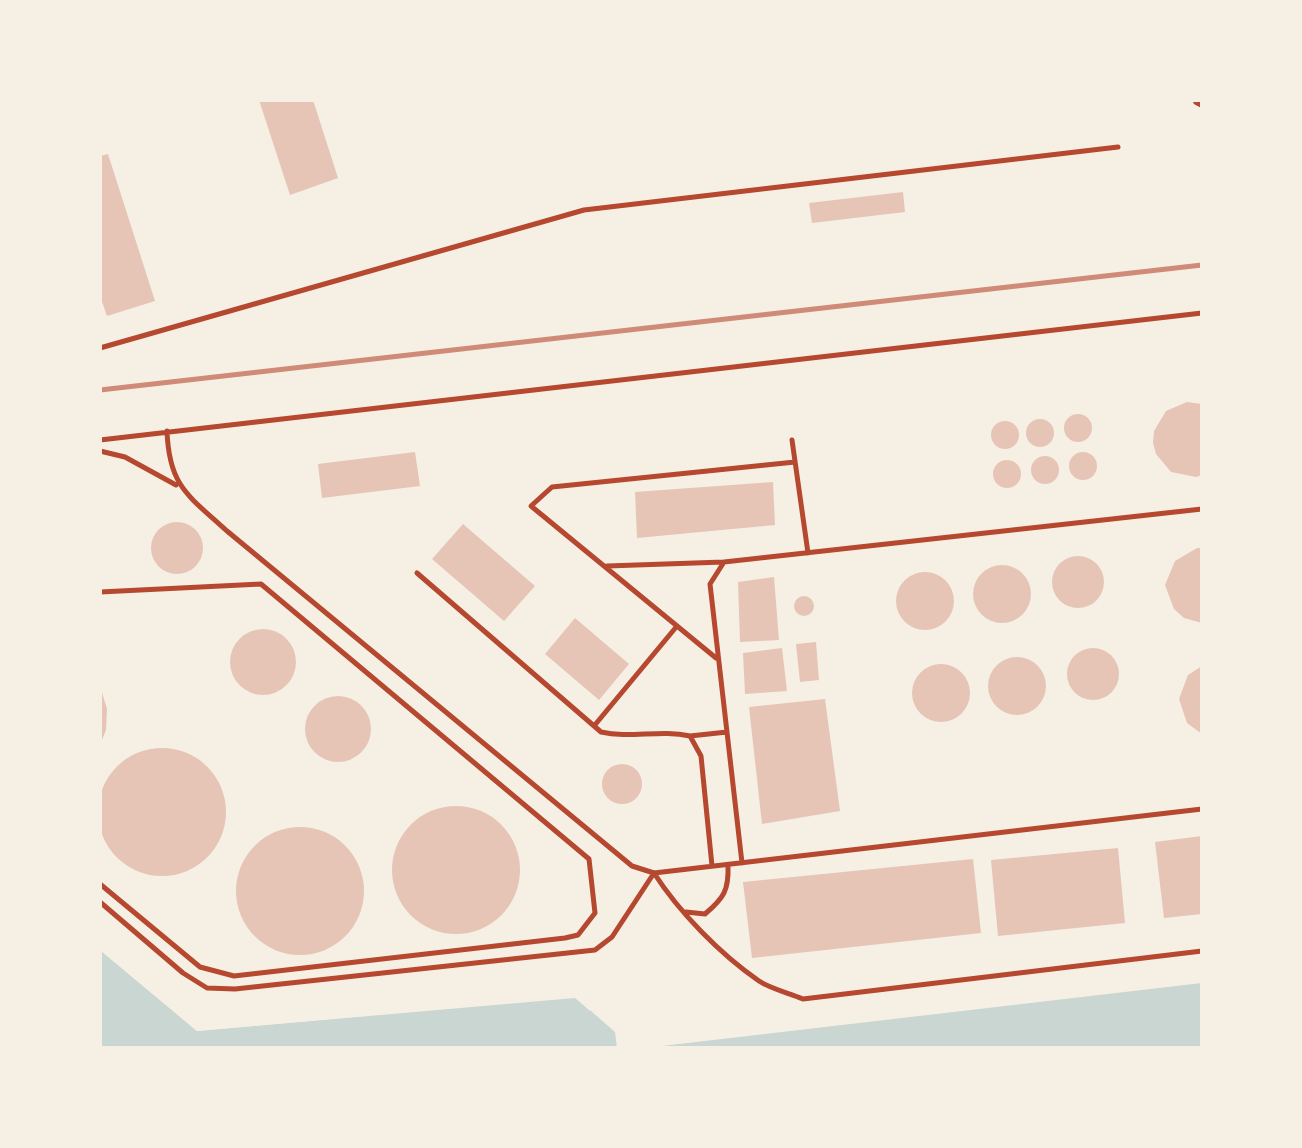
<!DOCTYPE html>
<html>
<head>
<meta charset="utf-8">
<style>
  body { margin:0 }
  #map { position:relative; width:1302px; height:1148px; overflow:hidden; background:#f6efe4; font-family:"Space Grotesk",sans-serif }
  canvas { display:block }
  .frame { position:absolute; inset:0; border:102px solid #f6efe4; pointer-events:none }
</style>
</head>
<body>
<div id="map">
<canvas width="1302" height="1148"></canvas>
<div class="frame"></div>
</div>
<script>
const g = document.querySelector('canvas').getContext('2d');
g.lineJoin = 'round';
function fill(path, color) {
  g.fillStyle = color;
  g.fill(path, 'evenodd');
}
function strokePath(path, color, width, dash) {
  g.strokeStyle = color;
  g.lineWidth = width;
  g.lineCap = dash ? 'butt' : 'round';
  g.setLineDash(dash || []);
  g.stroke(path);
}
fill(new Path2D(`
  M100,950L197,1031L575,997L615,1032L617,1048H100Z
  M1202,983V1048H645Z`), '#c9d6d2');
fill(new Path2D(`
  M100,945L199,1025L575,993L589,1003L590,1011L575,998L197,1031L100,950Z`), '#f6efe4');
fill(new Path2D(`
  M259,100H313L338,178L290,195Z
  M108,154L155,301L107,316L100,296V156Z
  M903,192L905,212L812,223L809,203Z
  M1187,402L1202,404V475L1196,477L1171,472L1156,454L1153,443L1154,431L1166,411Z
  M1064 428a14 14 0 1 1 28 0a14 14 0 1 1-28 0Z
  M1026 433a14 14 0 1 1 28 0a14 14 0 1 1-28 0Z
  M991 435a14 14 0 1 1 28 0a14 14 0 1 1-28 0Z
  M415,452L420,486L322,498L318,464Z
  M1069 466a14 14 0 1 1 28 0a14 14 0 1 1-28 0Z
  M1031 470a14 14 0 1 1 28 0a14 14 0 1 1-28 0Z
  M993 474a14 14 0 1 1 28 0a14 14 0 1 1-28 0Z
  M773,482L775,525L637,538L635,492Z
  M151 548a26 26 0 1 1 52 0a26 26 0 1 1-52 0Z
  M463,524L535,586L504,621L432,559Z
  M1197,548H1202V623L1184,618L1174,609L1165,585L1175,561Z
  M1052 582a26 26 0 1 1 52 0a26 26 0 1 1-52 0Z
  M973 594a29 29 0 1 1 58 0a29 29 0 1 1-58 0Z
  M896 601a29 29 0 1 1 58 0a29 29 0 1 1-58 0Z
  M774,577L779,640L740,642L738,582Z
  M794 606a10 10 0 1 1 20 0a10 10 0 1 1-20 0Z
  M575,618L629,664L599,700L545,654Z
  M230 662a33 33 0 1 1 66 0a33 33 0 1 1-66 0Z
  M816,642L819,680L800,682L796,644Z
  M1067 674a26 26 0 1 1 52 0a26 26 0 1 1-52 0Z
  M782,648L787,691L745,694L743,653Z
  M988 686a29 29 0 1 1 58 0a29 29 0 1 1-58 0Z
  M912 693a29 29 0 1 1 58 0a29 29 0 1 1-58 0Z
  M1202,666V734L1187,723L1179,699L1188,675Z
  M101,689L107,709L106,730L100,745Z
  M305 729a33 33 0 1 1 66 0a33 33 0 1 1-66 0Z
  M825,699L840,811L762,824L749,707Z
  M98 812a64 64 0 1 1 128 0a64 64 0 1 1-128 0Z
  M602 784a20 20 0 1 1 40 0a20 20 0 1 1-40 0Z
  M392 870a64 64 0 1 1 128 0a64 64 0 1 1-128 0Z
  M236 891a64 64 0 1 1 128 0a64 64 0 1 1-128 0Z
  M1202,836V914L1164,918L1155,842Z
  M1118,848L1125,923L998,936L991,860Z
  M973,859L981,933L752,958L743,882Z`), '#e6c5b7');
strokePath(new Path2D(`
  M100,348L584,210L1118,147
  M167,431C169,487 189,496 227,531L632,866L654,873L1202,809
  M100,440L1202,313
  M792,440L808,553
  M100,451L125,457L176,485
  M607,566L724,562
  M417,573L601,732C630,739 660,729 690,736L701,756L712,866
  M100,592L261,584L589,859L595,913L578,935L565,938L234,976L200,967L100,884
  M716,658L531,506L552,487L795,462
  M594,726L677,626
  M690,736L727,732
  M742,863L710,584L724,562L1202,509
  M654,873C679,912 720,954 759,981C771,989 789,993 803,999L1202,951
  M100,902L183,973L207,988L235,989L595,950L612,937L654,873
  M686,912L705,914C724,898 729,890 728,865`), '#b5482f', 5);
strokePath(new Path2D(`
  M1198,100L1202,102`), '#b5482f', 11);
strokePath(new Path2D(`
  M100,390L1202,265`), '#cf8b77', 5);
</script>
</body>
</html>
